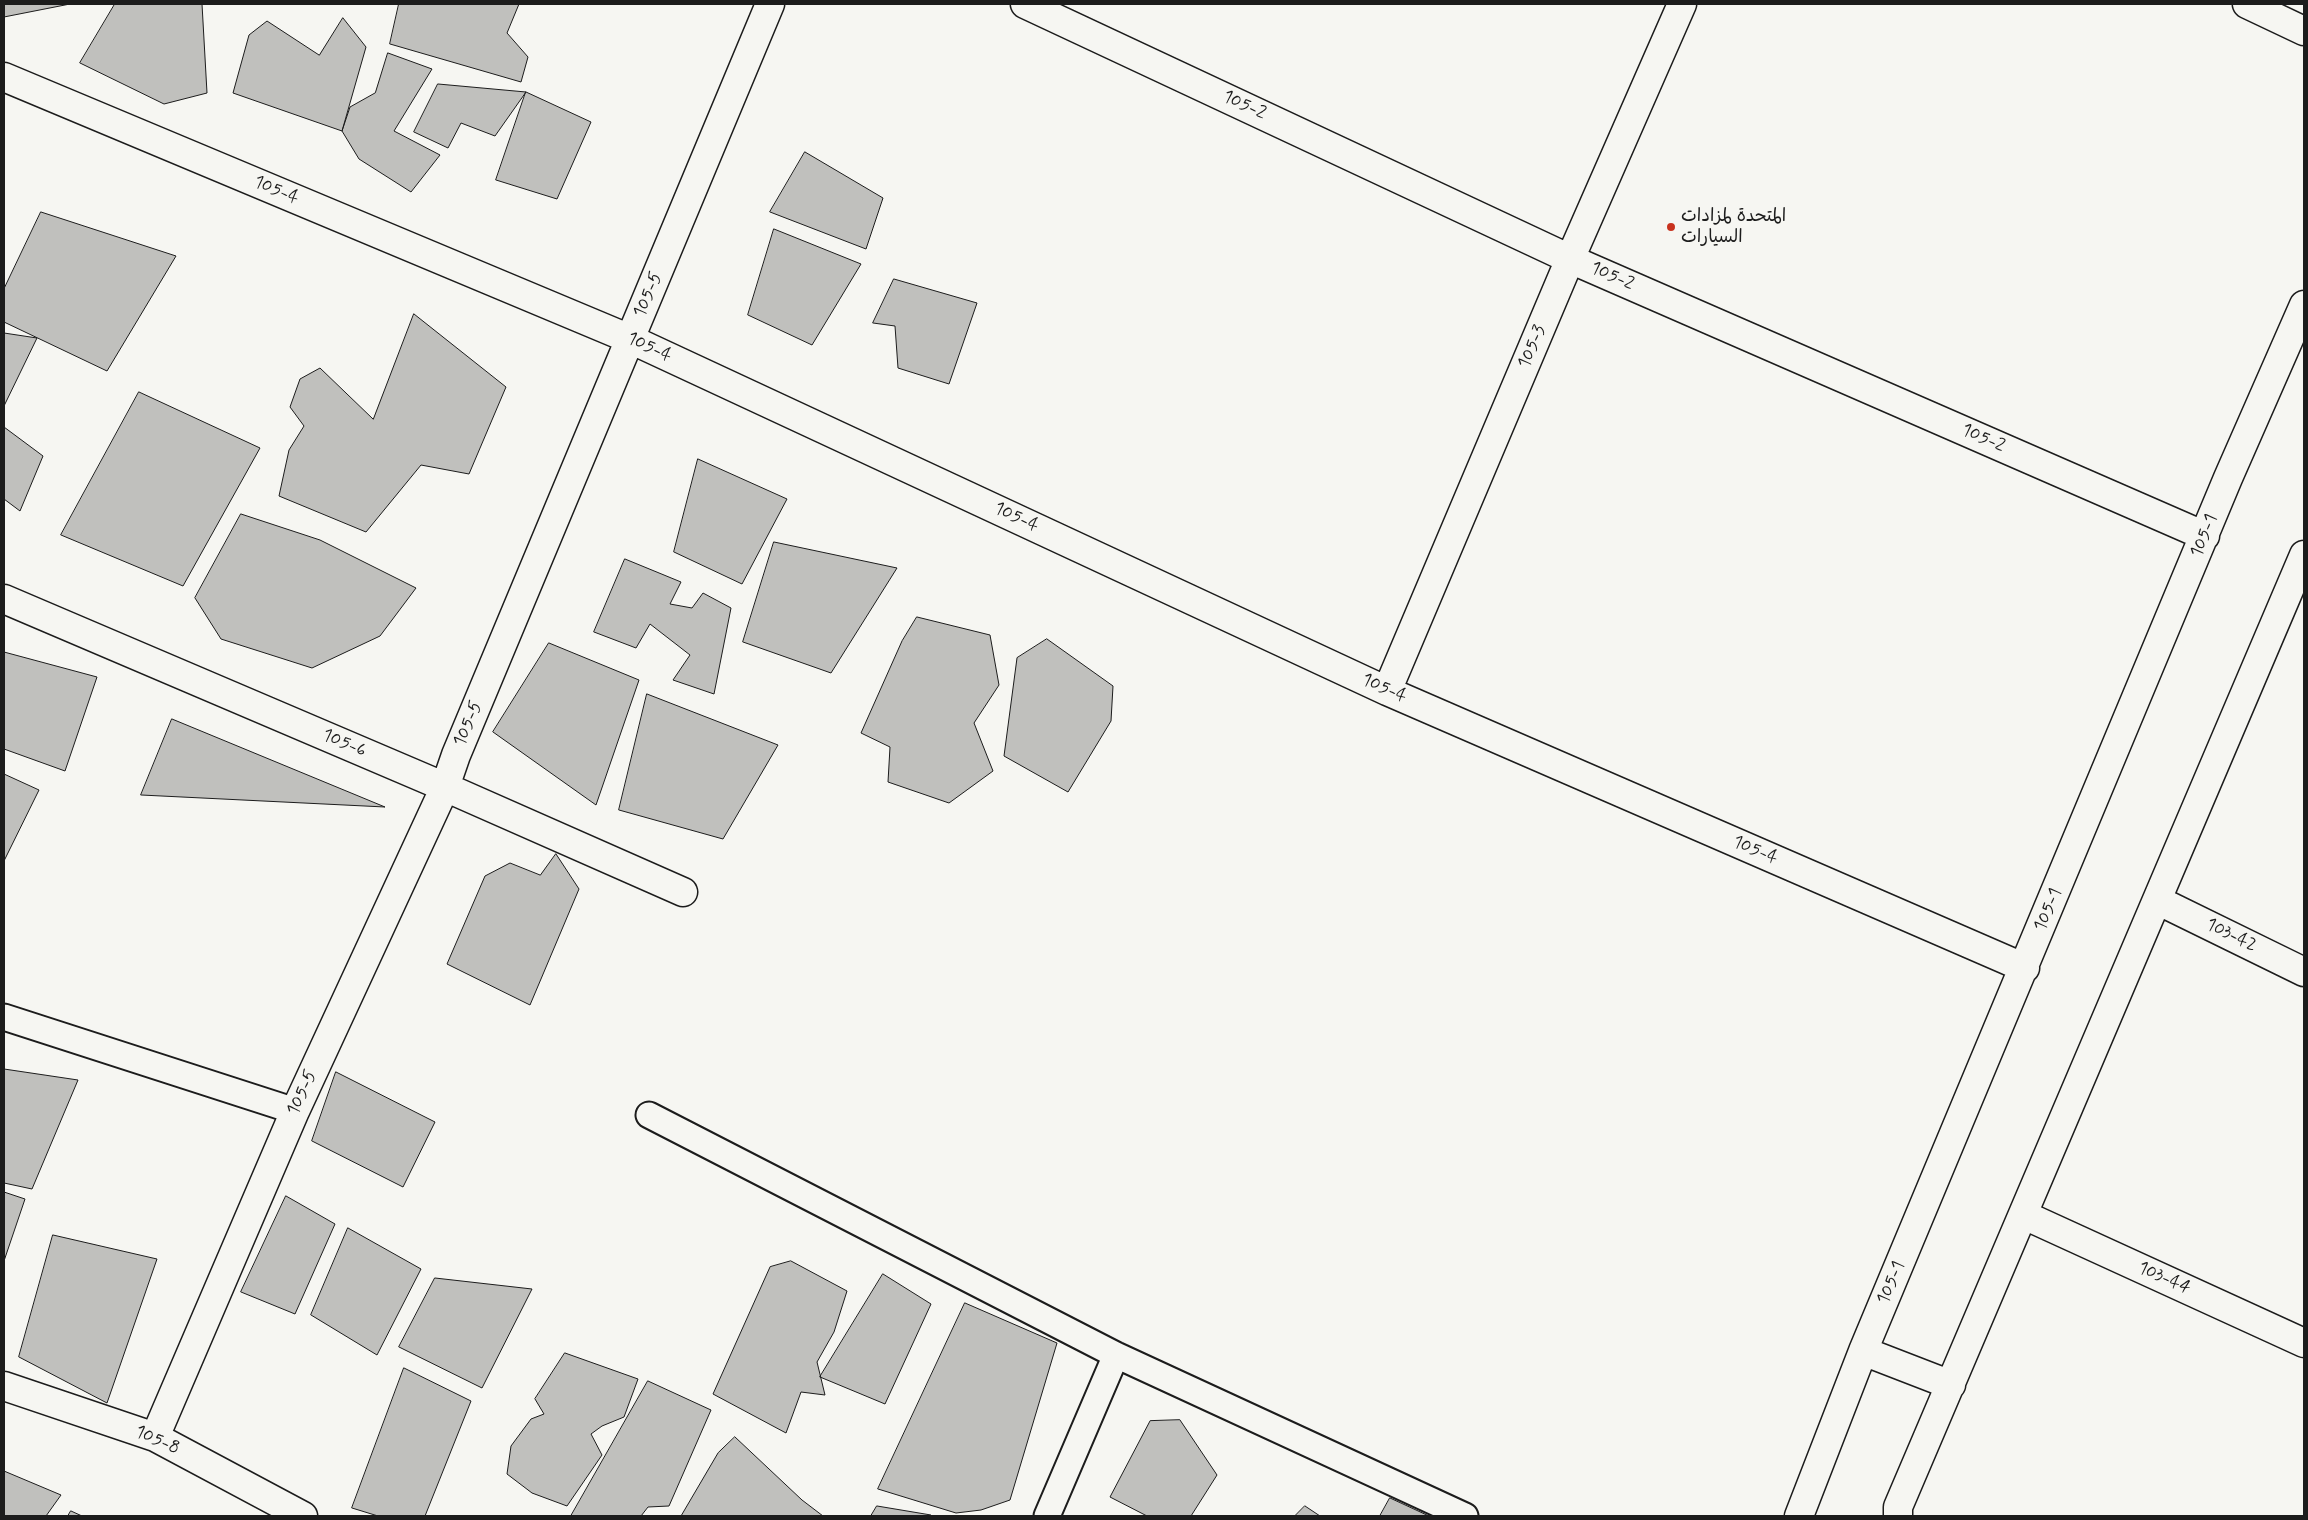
<!DOCTYPE html>
<html>
<head>
<meta charset="utf-8">
<style>
  body { margin:0 }
  #map { position:relative; width:2308px; height:1520px; overflow:hidden; background:#f6f6f2; font-family:Mynerve,sans-serif }
  canvas { display:block }
  .frame { position:absolute; inset:0; border:5px solid #1c1c1c; pointer-events:none }
</style>
</head>
<body>
<div id="map">
<canvas width="2308" height="1520"></canvas>
<div class="frame"></div>
</div>
<script>
const g = document.querySelector('canvas').getContext('2d');
g.lineJoin = 'round';
function fill(path, color) {
  g.fillStyle = color;
  g.fill(path, 'evenodd');
}
function strokePath(path, color, width, dash) {
  g.strokeStyle = color;
  g.lineWidth = width;
  g.lineCap = dash ? 'butt' : 'round';
  g.setLineDash(dash || []);
  g.stroke(path);
}
function write(font, color, halo, rows, align = 'center') {
  g.font = font + ' Mynerve,"Playpen Sans Arabic",sans-serif';
  g.lineWidth = 5;
  g.setLineDash([]);
  g.textBaseline = 'middle';
  g.strokeStyle = halo;
  g.fillStyle = color;
  for (const [text, x, y, turn = 0] of rows) {
    g.save();
    g.translate(x, y);
    g.rotate((+turn || 0) * Math.PI / 180);
    g.textAlign = isNaN(turn) ? turn : align;
    if (halo) g.strokeText(text, 0, 0);
    g.fillText(text, 0, 0);
    g.restore();
  }
}
const building = new Path2D(`
  M4,4H70L4,17Z
  M115,4H202L207,93L164,104L80,63Z
  M399,4H519L507,33L528,57L521,82L390,44Z
  M343,18L366,47L342,131L233,93L249,35L267,21L319,55Z
  M388,53L432,69L394,131L440,155L411,192L359,159L342,131L350,107L375,93Z
  M438,84L526,92L495,136L461,123L448,148L414,132Z
  M526,92L591,122L557,199L496,180Z
  M805,152L883,198L866,249L770,212Z
  M41,212L176,256L107,371L4,322V289Z
  M774,229L861,264L812,345L748,315Z
  M894,279L977,303L949,384L898,368L895,326L873,323Z
  M414,314L506,387L469,474L421,465L366,532L279,496L289,450L304,426L290,407L300,379L320,368L373,419Z
  M4,333L37,338L4,406Z
  M139,392L260,448L183,586L61,535Z
  M4,427L43,456L20,511L4,499Z
  M698,459L787,499L742,584L674,552Z
  M241,514L320,540L416,588L380,636L312,668L221,639L195,598Z
  M774,542L897,568L831,673L743,642Z
  M625,559L681,582L670,604L692,608L703,593L731,608L714,694L673,680L690,655L650,624L636,648L594,632Z
  M917,617L990,635L999,685L974,723L993,771L949,803L888,782L890,747L861,733L902,641Z
  M1047,639L1113,686L1111,721L1068,792L1004,756L1017,658Z
  M549,643L639,680L596,805L493,732Z
  M4,652L97,677L65,771L4,749Z
  M647,694L778,745L723,839L619,810Z
  M172,719L385,807L141,795Z
  M4,774L39,790L4,861Z
  M556,854L579,889L530,1005L447,964L485,876L510,863L540,875Z
  M4,1069L78,1080L32,1189L4,1183Z
  M336,1072L435,1122L403,1187L312,1141Z
  M4,1192L25,1199L4,1261Z
  M286,1196L335,1224L295,1314L241,1292Z
  M348,1228L421,1269L377,1355L311,1315Z
  M53,1235L157,1259L107,1403L19,1357Z
  M791,1261L847,1291L834,1332L817,1362L825,1395L801,1392L786,1433L713,1394L770,1267Z
  M883,1274L931,1304L885,1404L820,1377Z
  M435,1278L532,1289L482,1388L399,1347Z
  M965,1303L1057,1343L1010,1500L981,1510L956,1513L878,1489Z
  M565,1353L638,1379L624,1417L602,1426L591,1434L602,1455L567,1506L532,1493L507,1474L511,1446L531,1419L544,1414L535,1399Z
  M404,1368L471,1401L425,1516H378L352,1508Z
  M648,1381L711,1410L669,1506L648,1507L641,1516H571Z
  M1180,1420L1217,1475L1191,1516H1147L1110,1497L1150,1421Z
  M735,1437L802,1500L823,1516H681L718,1453Z
  M4,1471L61,1495L46,1516H4Z
  M1390,1498L1429,1516H1380Z
  M877,1506L931,1515L932,1516H871Z
  M1305,1506L1320,1516H1295Z
  M71,1511L82,1516H68Z`);
fill(building, '#c0c0bd');
strokePath(building, '#1c1c1c', 1);
const service = new Path2D(`
  M4,1017L295,1111
  M649,1115L1116,1355L1465,1516
  M1047,1516L1116,1355`);
const minor = new Path2D(`
  M1025,4L1570,259L2205,536
  M4,77L630,339L1387,691L2025,968
  M4,599L445,787L683,892
  M1387,691L1570,259L1682,4
  M2157,900L2304,972
  M2024,1215L2304,1343
  M1863,1351L1951,1385
  M4,1386L155,1437L303,1516
  M155,1437L295,1111L445,787L456,755L770,4
  M1799,1516L1863,1351L2228,478L2304,305
  M1898,1516V1507L2304,555`);
const primary = new Path2D(`
  M2247,4L2304,31`);
strokePath(service, '#1c1c1c', 29);
strokePath(minor, '#1c1c1c', 31);
strokePath(primary, '#1c1c1c', 31);
strokePath(service, '#f6f6f2', 25);
strokePath(minor, '#f6f6f2', 28);
strokePath(primary, '#f6f6f2', 28);
for (const [x, y, r, color] of [
  [1671,227,5,"#c8321e"]
]) {
  const dot = new Path2D();
  dot.arc(x, y, r, 0, 2 * Math.PI);
  g.fillStyle = color;
  g.fill(dot);
  strokePath(dot, '#f6f6f2', 2);
}
write('18px', '#1c1c1c', '#f6f6f2', [
  ["105-2",1244,106,25],
  ["105-4",276,191,23],
  ["105-2",1612,277,24],
  ["105-5",649,295,-67],
  ["105-3",1533,347,-67],
  ["105-4",649,348,25],
  ["105-2",1983,439,24],
  ["105-4",1016,518,25],
  ["105-1",2205,536,-68],
  ["105-4",1384,689,24],
  ["105-5",469,724,-67],
  ["105-6",344,744,23],
  ["105-4",1755,851,23],
  ["105-1",2049,910,-67],
  ["103-42",2231,936,26],
  ["105-5",303,1093,-65],
  ["103-44",2164,1279,24],
  ["105-1",1892,1283,-67],
  ["105-8",157,1441,24]
]);
write('18px', '#1c1c1c', '#f6f6f2', [
  ["المتحدة لمزادات",1681,217],
  ["السيارات",1681,238]
], 'left');
</script>
</body>
</html>
